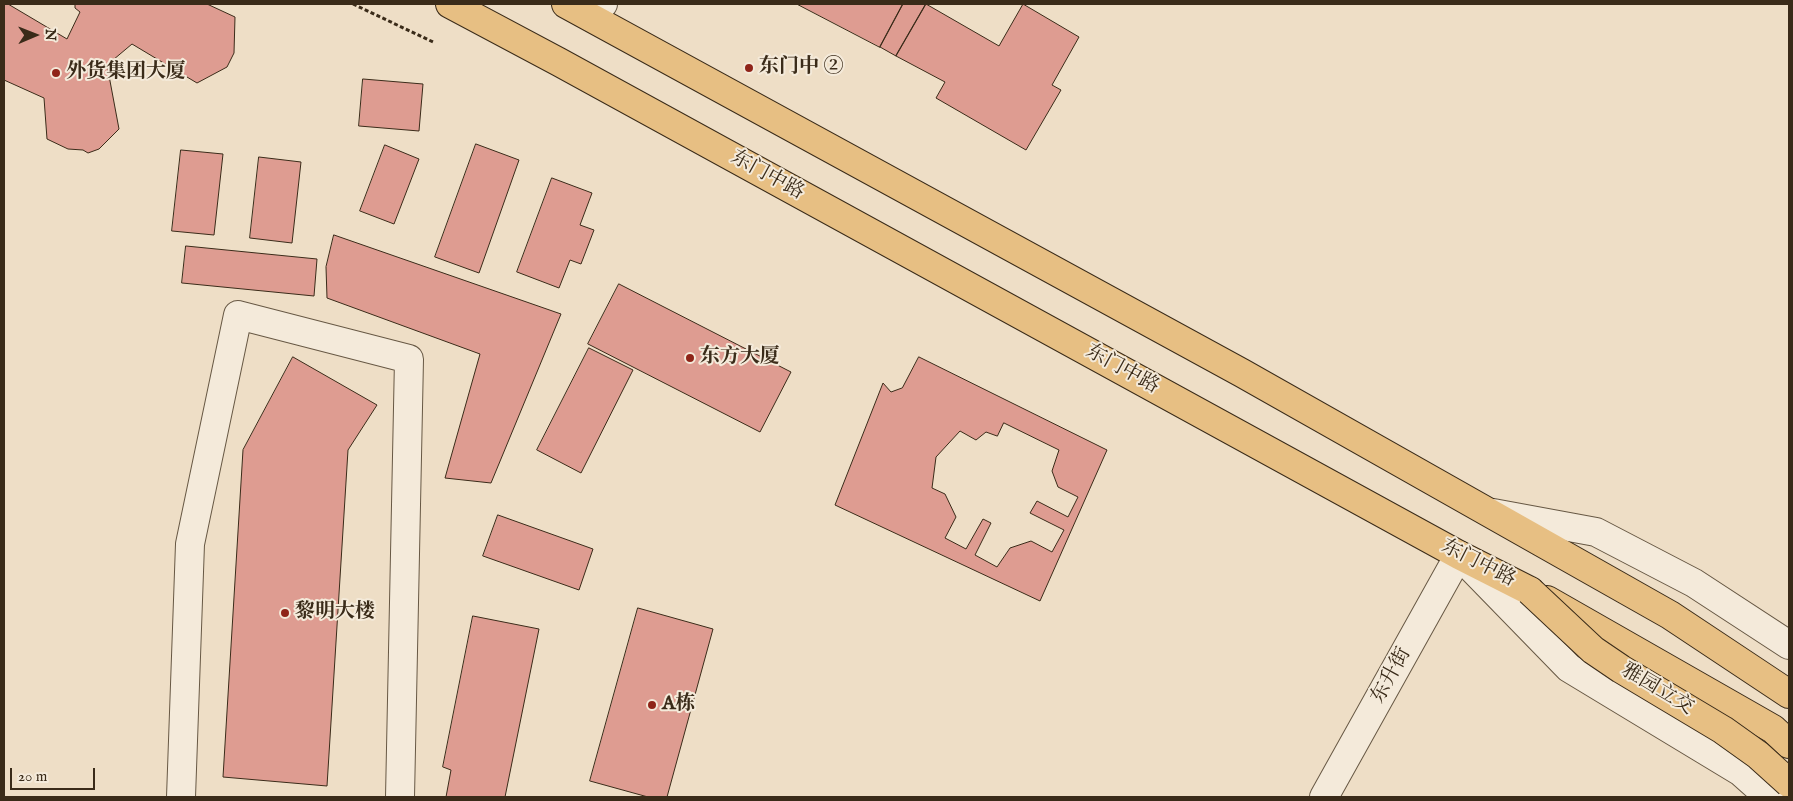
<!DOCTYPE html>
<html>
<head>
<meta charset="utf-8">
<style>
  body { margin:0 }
  #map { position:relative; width:1793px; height:801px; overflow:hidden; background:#eedec6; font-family:"IM FELL English",serif }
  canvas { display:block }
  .frame { position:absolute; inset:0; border:5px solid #3a2b19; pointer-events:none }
  .north { position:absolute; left:10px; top:10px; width:50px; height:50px; -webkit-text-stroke:4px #f4eada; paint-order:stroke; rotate:89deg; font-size:14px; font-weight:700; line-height:20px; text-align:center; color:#3a2b19 }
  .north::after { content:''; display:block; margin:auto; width:18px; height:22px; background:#3a2b19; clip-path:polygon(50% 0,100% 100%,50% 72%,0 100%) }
  .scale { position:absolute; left:10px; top:768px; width:85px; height:22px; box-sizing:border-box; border:2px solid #3a2b19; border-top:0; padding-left:6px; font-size:15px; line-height:18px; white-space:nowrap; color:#3a2b19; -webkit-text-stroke:4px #f4eada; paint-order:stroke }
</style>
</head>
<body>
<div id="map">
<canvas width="1793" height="801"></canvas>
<div class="frame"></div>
<div class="north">N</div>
<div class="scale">20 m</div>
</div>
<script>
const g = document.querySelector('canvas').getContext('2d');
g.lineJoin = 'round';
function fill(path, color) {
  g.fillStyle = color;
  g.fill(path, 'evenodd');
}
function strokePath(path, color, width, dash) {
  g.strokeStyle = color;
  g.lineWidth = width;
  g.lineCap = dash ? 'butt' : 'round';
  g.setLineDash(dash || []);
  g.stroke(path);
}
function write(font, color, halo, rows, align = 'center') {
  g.font = font + ' "IM FELL English","Noto Serif SC",serif';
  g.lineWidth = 4;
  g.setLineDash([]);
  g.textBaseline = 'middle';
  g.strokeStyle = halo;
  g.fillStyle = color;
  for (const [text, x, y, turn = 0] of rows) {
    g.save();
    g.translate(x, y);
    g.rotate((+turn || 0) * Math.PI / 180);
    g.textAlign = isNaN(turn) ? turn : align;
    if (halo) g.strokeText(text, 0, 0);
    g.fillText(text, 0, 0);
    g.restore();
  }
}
const building = new Path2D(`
  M4,4H8L67,39L80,12L75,8V4H207L235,17L234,53L227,67L197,83L132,44L107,65L119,129L99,149L88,153L83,150L68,149L47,139L44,98L4,80Z
  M797,4H903L880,47Z
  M903,4H926L896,56L880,47Z
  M926,4L999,46L1023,4L1079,37L1052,85L1061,90L1026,150L936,98L945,82L896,56Z
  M363,79L423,84L419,131L359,126Z
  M476,144L519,160L479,273L435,257Z
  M385,145L419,159L394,224L360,211Z
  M181,150L223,154L214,235L172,231Z
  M259,157L301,162L292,243L250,238Z
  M552,178L592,193L580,225L594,230L581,264L570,260L559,288L517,272Z
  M334,235L561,314L491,483L445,478L480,354L327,298L326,267Z
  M186,246L317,259L314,296L182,283Z
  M619,284L791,372L760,432L588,344Z
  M589,348L633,370L581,473L537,450Z
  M293,357L377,405L348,450L327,786L223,777L243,450Z
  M919,357L1107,450L1040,601L835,505L883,383L891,392L902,388Z
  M1004,423L1059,450L1052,471L1058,487L1078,497L1068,517L1037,501L1030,513L1064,530L1052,552L1031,541L1010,548L997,567L975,555L991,523L983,519L966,549L945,538L956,517L945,494L932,488L936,457L960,431L976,440L986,432L997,436Z
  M498,515L593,549L579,590L483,556Z
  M638,608L713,629L667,797H648L590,781Z
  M473,616L539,629L505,797H446L451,770L443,767Z`);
fill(building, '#de9c91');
strokePath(building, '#3a2b19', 1);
const minor = new Path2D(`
  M591,17L603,4
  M1493,513L1596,532L1694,583L1789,645
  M181,797L190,544L238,315L409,359L400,797
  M1324,797L1459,555L1569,668L1741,772L1769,797`);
const major = new Path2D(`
  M1547,600L1773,729L1789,744`);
const highway = new Path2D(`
  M450,4L559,62L1459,555L1530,591
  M566,4L1242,373L1670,615L1789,694`);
strokePath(minor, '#675844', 30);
strokePath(major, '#3a2b19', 30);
strokePath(highway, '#3a2b19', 30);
strokePath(new Path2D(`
  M353,4L433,42`), '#3a2b19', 3, [4, 2.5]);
strokePath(minor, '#f4eada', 28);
strokePath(major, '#e7bf83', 28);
strokePath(highway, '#e7bf83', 28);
const highwayBridge = new Path2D(`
  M1530,591L1593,650L1621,669L1723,730L1758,755L1789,783`);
strokePath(highwayBridge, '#3a2b19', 30, []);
strokePath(highwayBridge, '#e7bf83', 28);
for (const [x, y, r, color] of [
  [749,68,5,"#8f2418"],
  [56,73,5,"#8f2418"],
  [690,358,5,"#8f2418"],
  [285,613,5,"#8f2418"],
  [652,705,5,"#8f2418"]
]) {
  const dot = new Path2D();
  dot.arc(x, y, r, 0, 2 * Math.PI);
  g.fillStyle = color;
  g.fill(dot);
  strokePath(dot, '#f4eada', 2);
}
write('bold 20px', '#3a2b19', '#f4eada', [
  ["东门中 ②",759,68],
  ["外货集团大厦",66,73],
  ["东方大厦",700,358],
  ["黎明大楼",295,613],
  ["A栋",662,705]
], 'left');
write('20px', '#3a2b19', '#f4eada', [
  ["东门中路",767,176,29],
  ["东门中路",1122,370,29],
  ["东门中路",1478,564,27],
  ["东升街",1392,676,-61],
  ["雅园立交",1657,690,31]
]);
</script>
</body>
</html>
